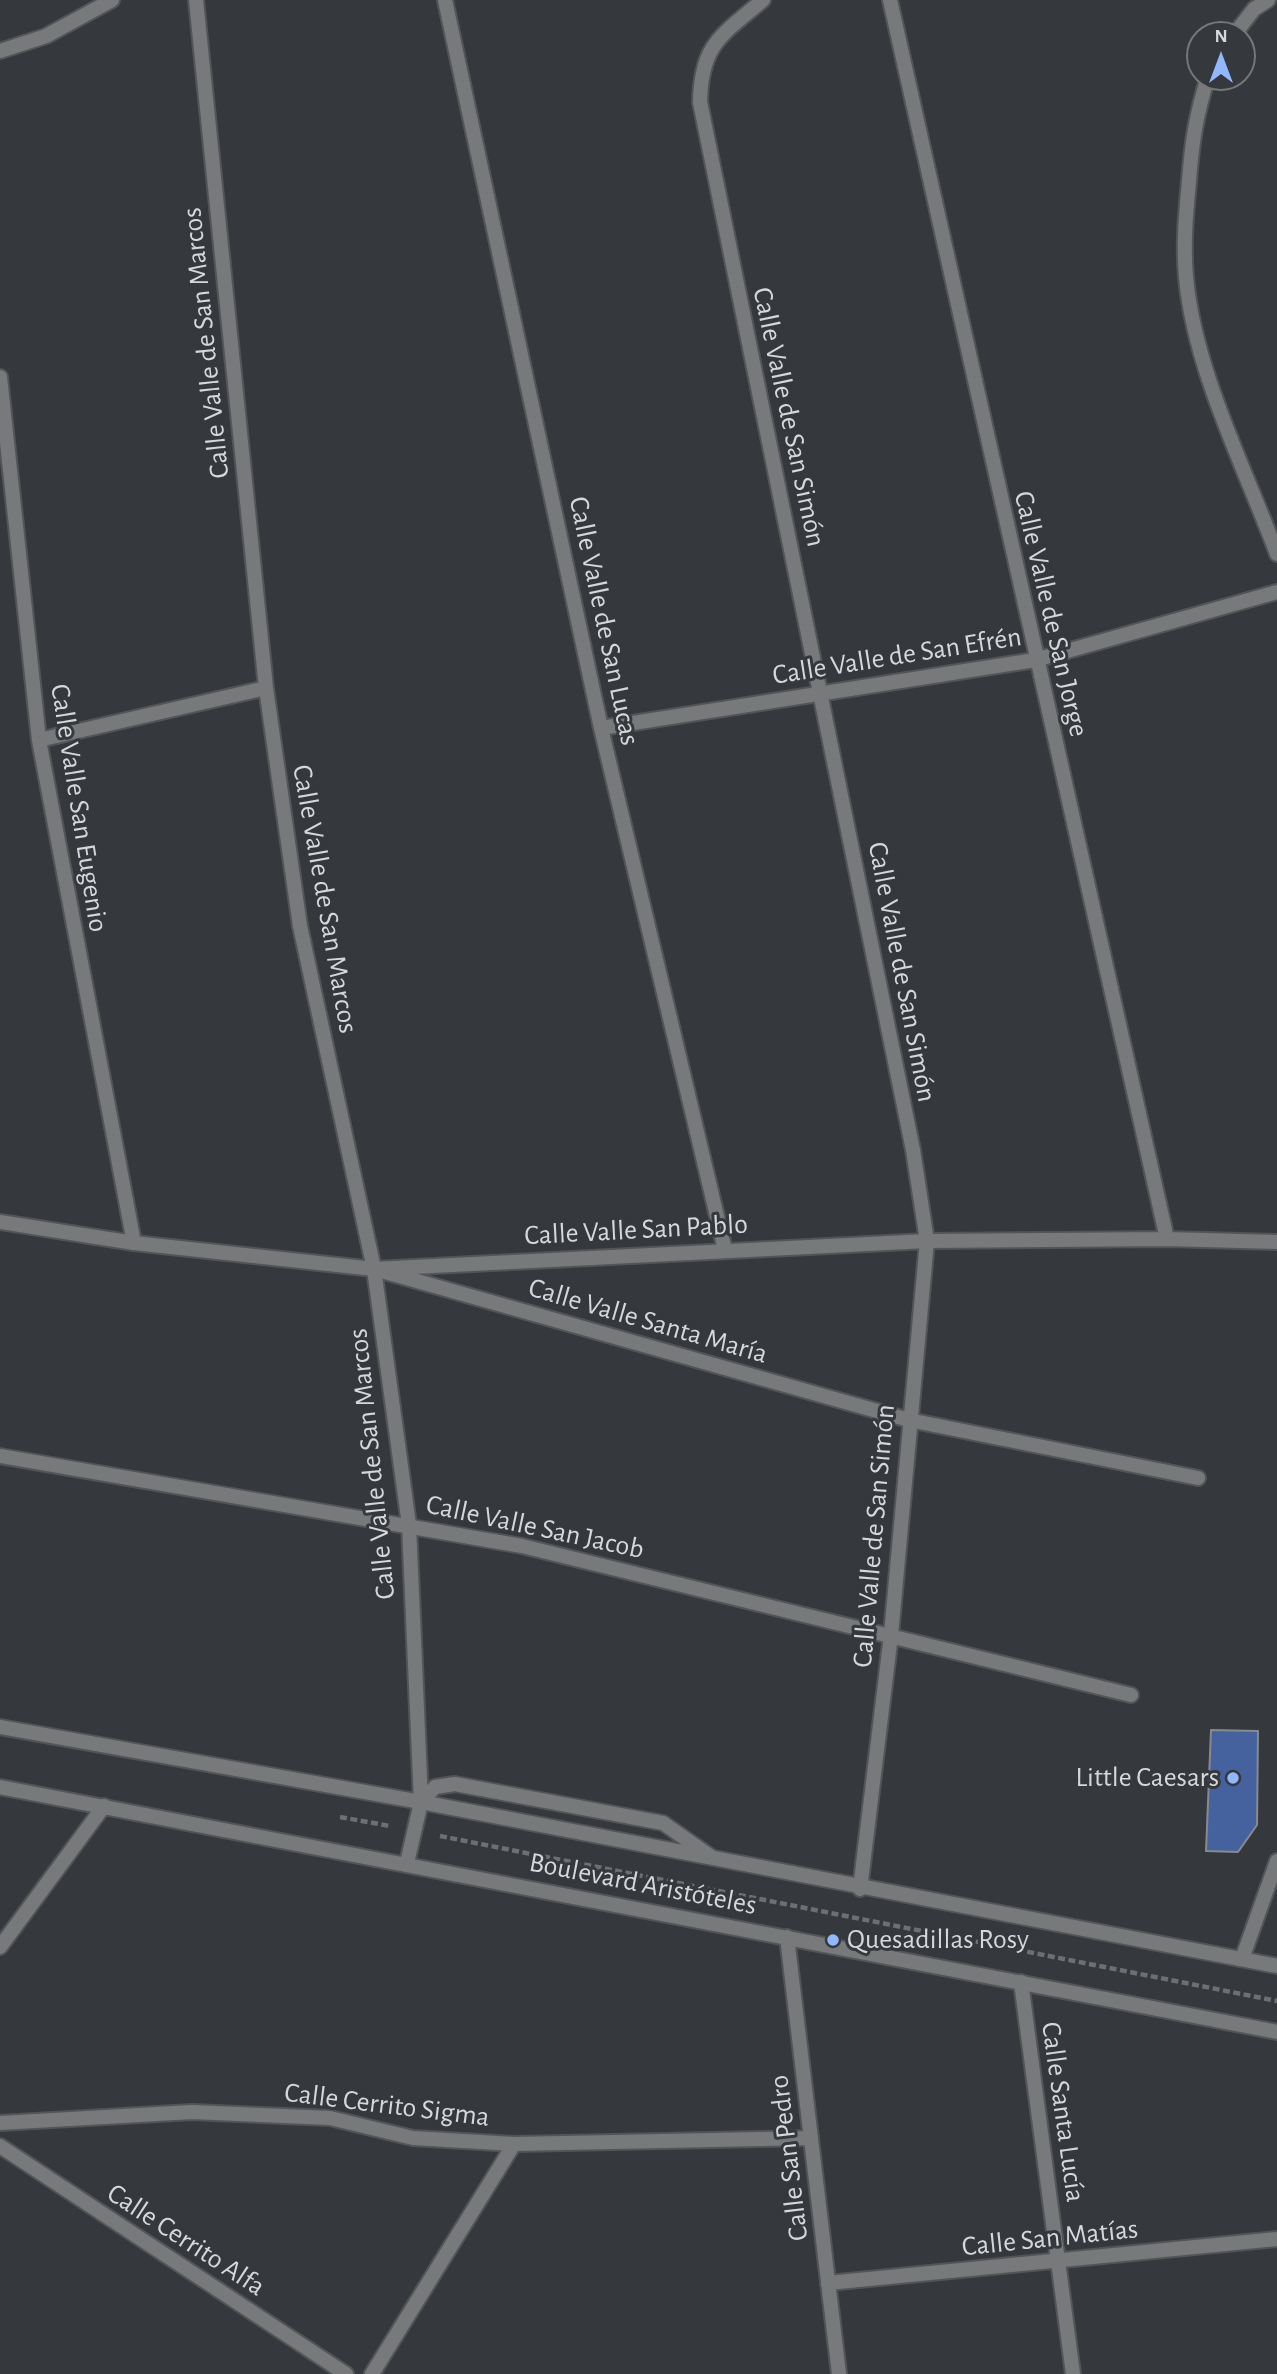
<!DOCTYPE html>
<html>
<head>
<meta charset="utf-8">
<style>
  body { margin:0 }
  #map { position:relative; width:1277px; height:2374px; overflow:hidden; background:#35383c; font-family:"Alegreya Sans",sans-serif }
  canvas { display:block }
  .north { position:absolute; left:1186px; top:21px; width:70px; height:70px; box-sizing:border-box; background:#35383c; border:2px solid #75787b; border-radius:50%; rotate:0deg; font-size:19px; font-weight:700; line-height:28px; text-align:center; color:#d6d7da }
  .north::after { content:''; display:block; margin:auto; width:24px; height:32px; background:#93b7fd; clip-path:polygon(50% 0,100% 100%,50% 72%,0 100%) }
</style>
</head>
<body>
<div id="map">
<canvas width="1277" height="2374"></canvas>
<div class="north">N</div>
</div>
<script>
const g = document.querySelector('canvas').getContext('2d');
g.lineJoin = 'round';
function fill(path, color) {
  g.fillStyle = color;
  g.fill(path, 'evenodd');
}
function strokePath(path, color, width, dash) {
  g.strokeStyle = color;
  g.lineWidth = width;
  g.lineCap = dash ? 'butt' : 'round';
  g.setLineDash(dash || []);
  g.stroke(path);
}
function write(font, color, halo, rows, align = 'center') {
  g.font = font + ' "Alegreya Sans",sans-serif';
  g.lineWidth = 6;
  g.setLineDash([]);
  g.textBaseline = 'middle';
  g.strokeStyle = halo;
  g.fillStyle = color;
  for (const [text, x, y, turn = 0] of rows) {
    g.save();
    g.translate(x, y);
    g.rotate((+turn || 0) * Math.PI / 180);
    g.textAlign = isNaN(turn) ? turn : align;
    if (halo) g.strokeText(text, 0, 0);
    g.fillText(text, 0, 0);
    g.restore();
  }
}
const building = new Path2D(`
  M1211,1730L1258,1731L1257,1825L1238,1852L1206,1851Z`);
fill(building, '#45629e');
strokePath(building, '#878a8f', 2);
const service = new Path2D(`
  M1242,1959L1277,1861`);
const minor = new Path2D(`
  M196,0L266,688L300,926L374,1269L409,1525L421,1802
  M445,0L601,728L725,1250
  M763,0C722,35 701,44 700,102L913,1150L927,1241L891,1635L860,1889
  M890,0L1167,1239
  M1234,35L1254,9L1268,0
  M0,51L46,36L112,0
  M1208,77C1196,115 1192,142 1189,181C1186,213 1183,245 1186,277C1194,369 1245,468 1277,554
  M0,377L39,740L134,1243
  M601,728L1035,660L1277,592
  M39,740L266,688
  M0,1222L134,1243L374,1269L927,1241L1167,1239L1277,1242
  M385,1272L909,1420L1198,1478
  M0,1456L522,1546L1131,1695
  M0,1947L104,1806
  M1021,1982L1073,2374
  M0,2123L192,2112L330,2118L413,2138L514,2144L811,2138
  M0,2146L346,2374
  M828,2283L1277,2239
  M372,2374L514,2144`);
const tertiary = new Path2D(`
  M0,1727L421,1802L1277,1966
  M0,1787L1277,2032
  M407,1863L421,1802L435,1787L455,1784L663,1823L710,1856
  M787,1937L839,2374`);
strokePath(service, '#525558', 18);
strokePath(minor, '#525558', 18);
strokePath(tertiary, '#525558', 18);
strokePath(new Path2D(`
  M340,1817L390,1826
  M440,1836L1277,2001`), '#6d7073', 4.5, [7, 3.5]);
strokePath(service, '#78797b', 14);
strokePath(minor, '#78797b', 14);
strokePath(tertiary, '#78797b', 14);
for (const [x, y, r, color] of [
  [1233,1778,7,"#93b7fd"],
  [833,1940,7,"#93b7fd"]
]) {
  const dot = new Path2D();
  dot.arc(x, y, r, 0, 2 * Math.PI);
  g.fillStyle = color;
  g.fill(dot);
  strokePath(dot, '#35383c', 2.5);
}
write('28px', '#d6d7da', '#35383c', [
  ["Calle Valle de San Marcos",206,343,-96],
  ["Calle Valle de San Simón",789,417,78],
  ["Calle Valle de San Jorge",1051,614,77],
  ["Calle Valle de San Lucas",604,621,78],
  ["Calle Valle de San Efrén",897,656,-9],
  ["Calle Valle San Eugenio",79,808,81],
  ["Calle Valle de San Marcos",325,899,80],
  ["Calle Valle de San Simón",902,972,79],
  ["Calle Valle San Pablo",636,1230,-3],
  ["Calle Valle Santa María",648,1321,16],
  ["Calle Valle de San Marcos",372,1464,-96],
  ["Calle Valle San Jacob",535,1527,12],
  ["Calle Valle de San Simón",874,1536,-85],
  ["Boulevard Aristóteles",643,1884,11],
  ["Calle Cerrito Sigma",387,2105,7],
  ["Calle Santa Lucía",1063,2112,82],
  ["Calle San Pedro",789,2158,-97],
  ["Calle San Matías",1050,2238,-6],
  ["Calle Cerrito Alfa",186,2240,33]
]);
write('28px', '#d6d7da', '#35383c', [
  ["Little Caesars",1219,1778],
  ["Quesadillas Rosy",847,1940,"left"]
], 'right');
</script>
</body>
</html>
